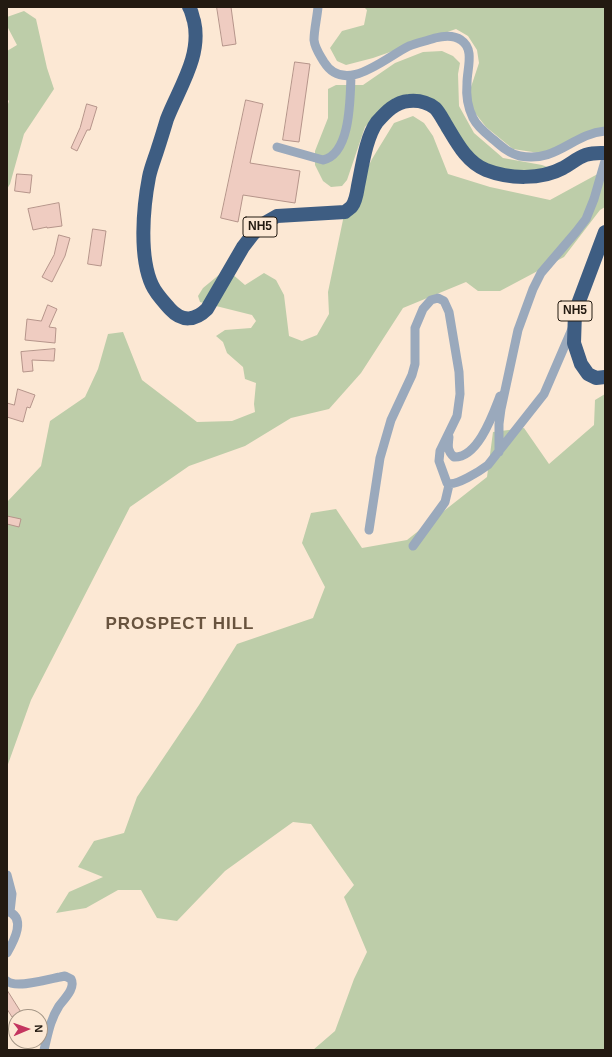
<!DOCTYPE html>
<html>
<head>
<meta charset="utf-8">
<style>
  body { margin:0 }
  #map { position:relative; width:612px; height:1057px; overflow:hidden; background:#fce8d4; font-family:Arial,sans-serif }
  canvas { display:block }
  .frame { position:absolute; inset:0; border:8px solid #231a11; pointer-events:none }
  .north { position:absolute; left:8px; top:1009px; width:40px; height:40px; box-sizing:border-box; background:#fce8d4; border:1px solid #a59686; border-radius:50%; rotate:88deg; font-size:11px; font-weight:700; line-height:16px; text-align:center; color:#231a11 }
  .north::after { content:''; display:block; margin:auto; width:14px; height:18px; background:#c4355f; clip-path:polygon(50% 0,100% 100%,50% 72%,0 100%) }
</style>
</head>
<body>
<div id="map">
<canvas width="612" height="1057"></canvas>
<div class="frame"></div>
<div class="north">N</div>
</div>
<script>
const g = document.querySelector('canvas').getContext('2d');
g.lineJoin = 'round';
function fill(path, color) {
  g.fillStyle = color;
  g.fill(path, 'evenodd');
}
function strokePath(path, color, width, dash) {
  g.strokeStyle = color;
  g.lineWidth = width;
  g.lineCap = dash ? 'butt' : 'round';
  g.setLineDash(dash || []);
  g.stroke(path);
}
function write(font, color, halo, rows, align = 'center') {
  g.font = font + ' Arial,sans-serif';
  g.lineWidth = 3;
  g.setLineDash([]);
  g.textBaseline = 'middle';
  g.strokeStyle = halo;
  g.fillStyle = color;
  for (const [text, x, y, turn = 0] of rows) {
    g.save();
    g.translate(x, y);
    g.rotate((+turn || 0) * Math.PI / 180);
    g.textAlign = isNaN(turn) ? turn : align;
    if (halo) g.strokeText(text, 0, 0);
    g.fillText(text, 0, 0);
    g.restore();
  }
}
fill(new Path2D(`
  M364,7H605V133L539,153L513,149L486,127L472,109L470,90L479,63L477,50L468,36L456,29L373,58L346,65L337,61L330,48L342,31L364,25L367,10Z
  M24,11L36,19L47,68L54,89L24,134L10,184L7,189V107L9,101L7,99V51L17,45L7,26V17Z
  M442,51L453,56L460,63L458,74L459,106L474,133L503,158L542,165L550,168L528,181L472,161L441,131L437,101L394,98L365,127L347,180L342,186L331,187L323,181L315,165V151L328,118V89L336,85H363L395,63L423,52Z
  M413,116L424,123L433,136L448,174L490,187L550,200L605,170V207L600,210L564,257L500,291H478L466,282L403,308L361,373L329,409L291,418L245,446L189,466L130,507L31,700L7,767V502L41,466L50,421L85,397L98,369L108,334L123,332L142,380L197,422L232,421L255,412L254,404L256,383L245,379L243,367L227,353L223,342L216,336L225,330L251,328L256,321L252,315L200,302L198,296L203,288L220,274L231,273L245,285L264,273L276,280L284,295L289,336L302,341L317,335L329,314L328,292L344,215L372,159L394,123Z
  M605,394V1050H313L335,1031L354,979L367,952L344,897L354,885L311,824L293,822L225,871L177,921L157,918L141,890H118L86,908L56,913L69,892L103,877L78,867L94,841L124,833L137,797L199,705L237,644L313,618L325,587L302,543L311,513L336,509L362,548L407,540L487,477L493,432L524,428L549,464L594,425L595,400Z`), '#bdcda9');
const building = new Path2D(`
  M217,7H231L236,44L223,46Z
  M295,62L310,64L299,142L283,140Z
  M246,100L263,104L250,163L300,171L295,203L243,195L238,222L221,218Z
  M87,104L97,107L90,130H87L77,151L71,148L80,128Z
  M17,174L32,175L30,193L15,191Z
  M59,203L62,226L47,228V227L33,230L28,209Z
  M93,229L106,231L101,266L88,264Z
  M59,235L70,238L65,256L52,282L42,277L54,255Z
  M48,305L57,309L49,327L56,328L55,343L25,340L27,319L41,321Z
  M55,349L54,361L32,360L33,371L23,372L21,352Z
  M18,389L35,395L30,408L27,407L23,422L7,417V403L14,405Z
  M7,516L21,519L19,527L7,524Z
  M7,990L24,1017H12L7,1009Z`);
fill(building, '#efccc1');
strokePath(building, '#b5948a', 1);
strokePath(new Path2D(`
  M318,7C317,18 314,30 314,40C315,49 320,55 324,62C345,96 386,57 409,46C417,43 426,41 435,38C443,36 454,35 461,40C475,49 467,69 467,83C466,94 468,108 473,118C478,128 487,134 494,140C502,147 510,154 520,156C557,163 572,134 605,131
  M277,147L323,160C351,154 350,98 351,76
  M449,437C448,446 447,451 454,457C478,458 493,414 500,396
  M499,452V424L501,409L518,330L533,289L541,273L576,232L586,219L594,199L605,161
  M369,530L380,458L391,420L412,375L415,364V328L423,309L431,300L438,298L444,301L449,312L459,372L460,394L457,416L440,451L439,461L447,483C455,487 480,471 488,465L544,394L572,329
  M413,546L445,502L449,485
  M7,875L12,894L10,912
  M7,911C27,917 14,941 7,953
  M7,981C16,989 48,979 60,977L65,976L71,979C76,988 64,999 59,1006C50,1020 48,1034 44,1050`), '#9aa9bc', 9);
strokePath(new Path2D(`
  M189,7C192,11 192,16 194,21C202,56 179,88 167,119C164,129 161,139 158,148C155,158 151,167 149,177C143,208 139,257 152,285C156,294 164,302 170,309C182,322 195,321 207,309L243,247L253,234L263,224L277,216L345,212C347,210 351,208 352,206C356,201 357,192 358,186C362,167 366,137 377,122C386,112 395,102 409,101C419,100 427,102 435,108C439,112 442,118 445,123C456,141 466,162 486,170C509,179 541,180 563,168C580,158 583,152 605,153
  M605,232L575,312L574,343L581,364L588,374L596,378L605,377`), '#3e5d82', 14);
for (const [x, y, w] of [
  [260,227,34],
  [575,311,34]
]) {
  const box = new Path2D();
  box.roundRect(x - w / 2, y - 10, w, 20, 3);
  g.fillStyle = '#fce8d4';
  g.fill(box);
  strokePath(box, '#231a11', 1);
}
write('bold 12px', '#231a11', null, [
  ["NH5",260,227],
  ["NH5",575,311]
]);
g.letterSpacing = '1px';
write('bold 17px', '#68533e', '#fce8d4', [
  ["PROSPECT HILL",180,624]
]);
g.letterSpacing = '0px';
</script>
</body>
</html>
